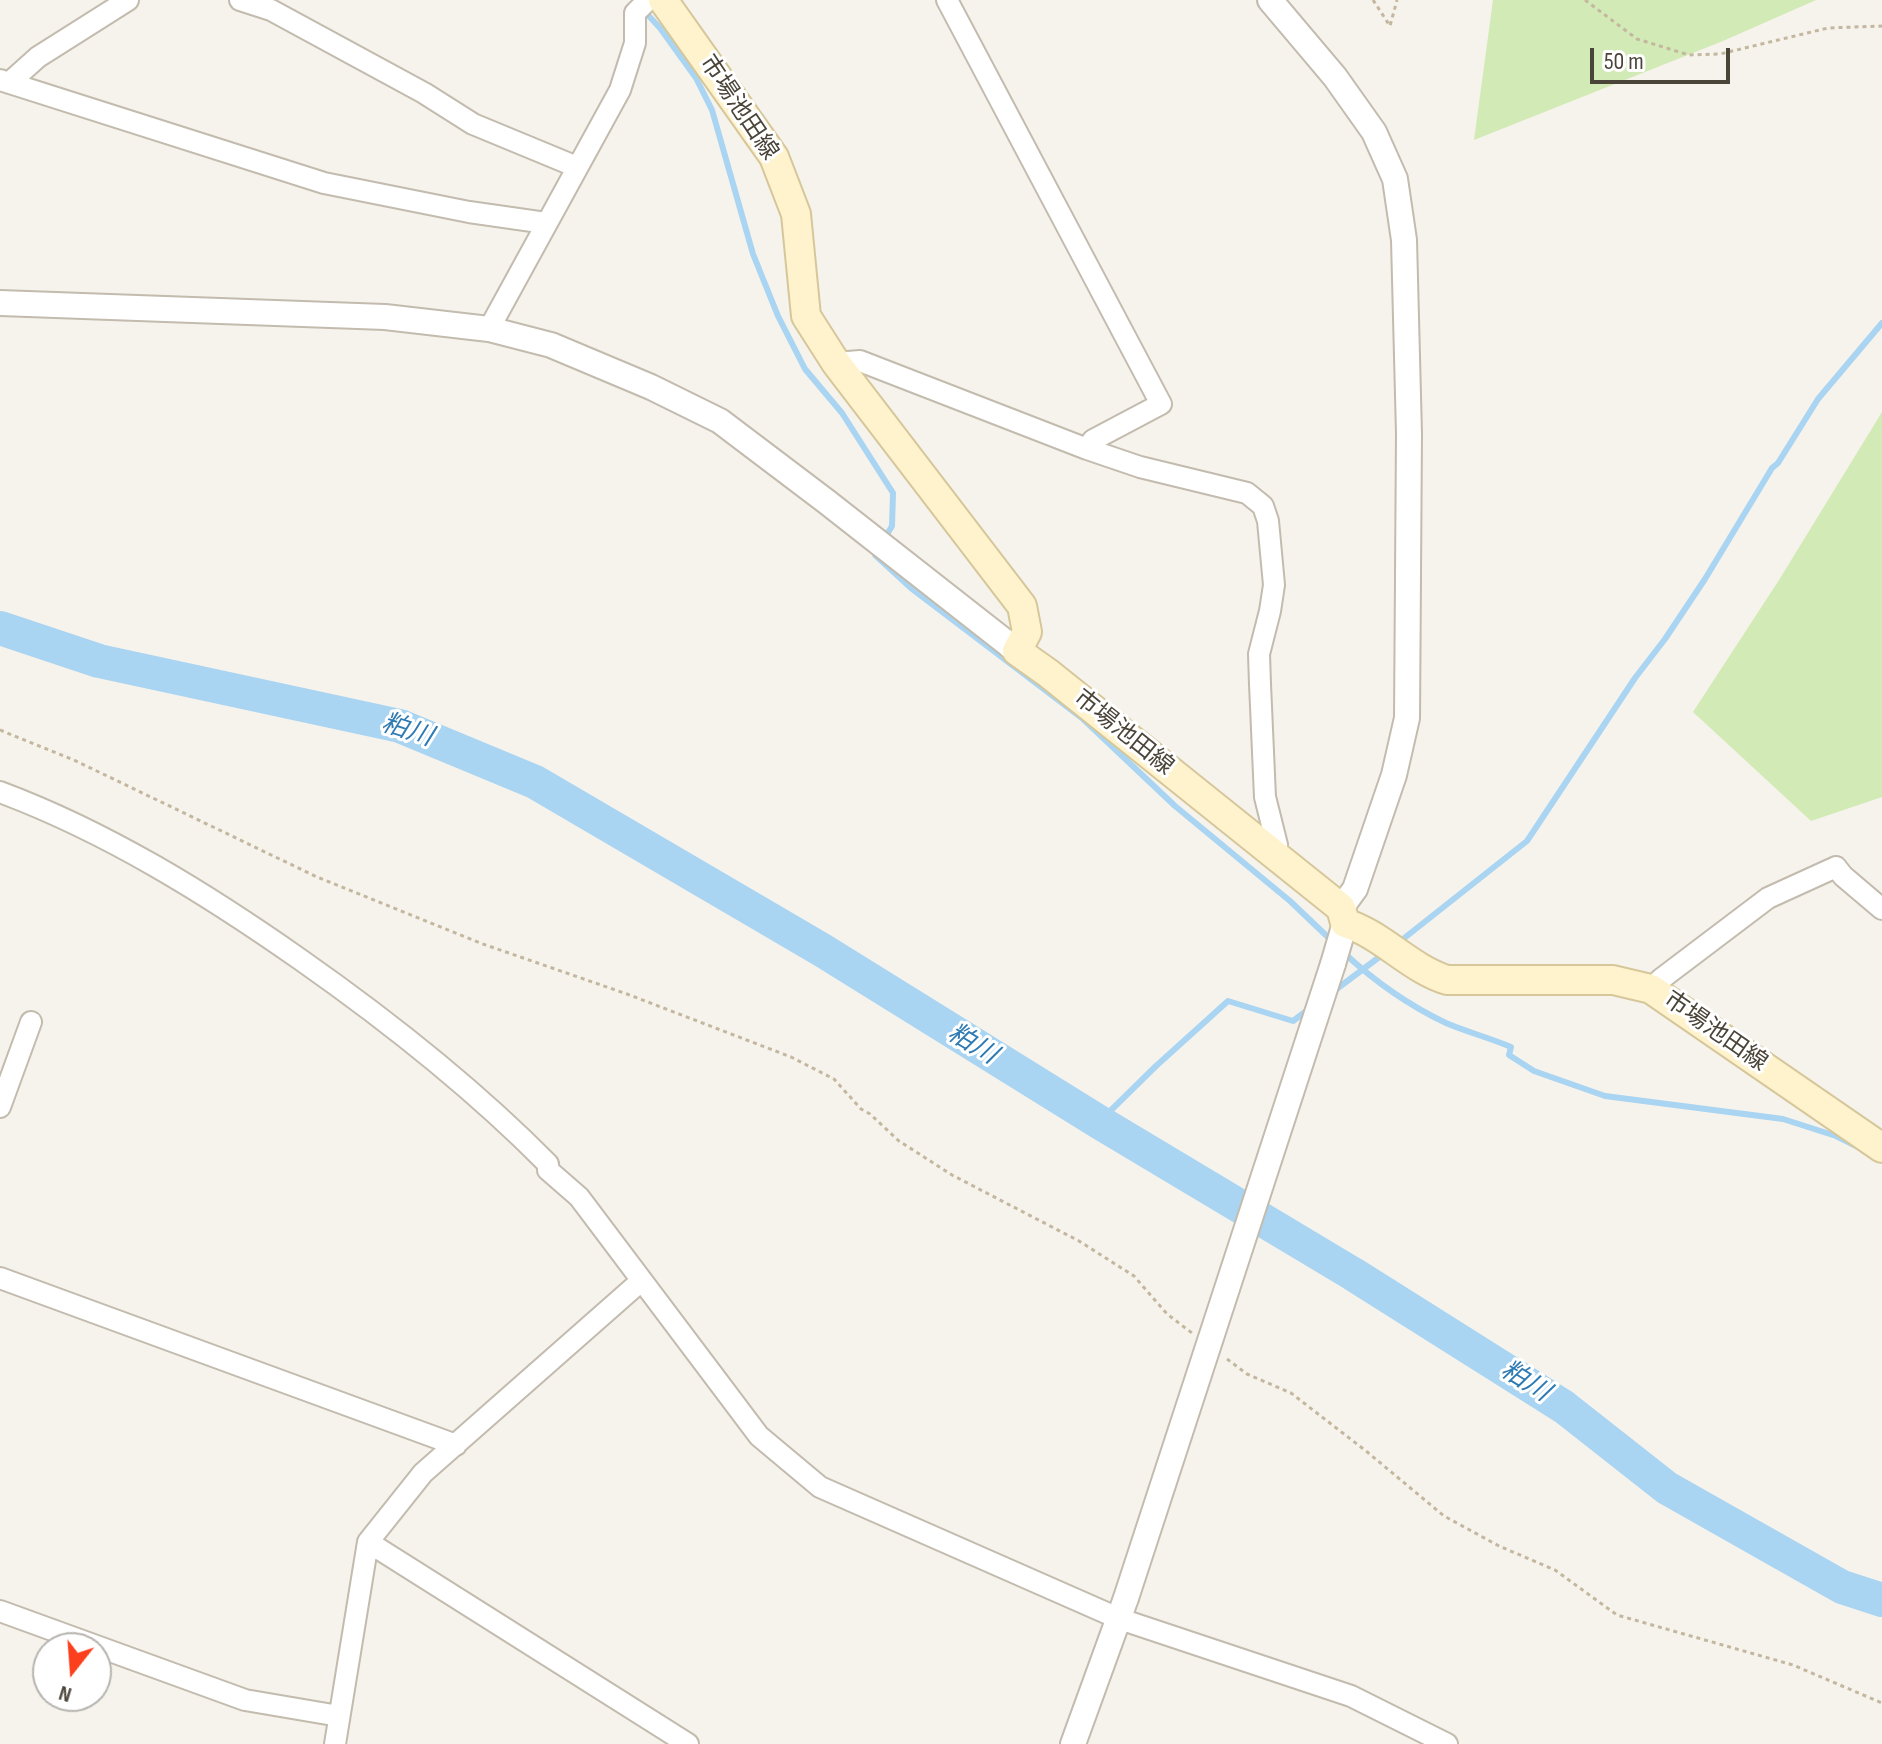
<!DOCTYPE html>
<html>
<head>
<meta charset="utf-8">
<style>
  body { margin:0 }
  #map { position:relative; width:1882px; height:1744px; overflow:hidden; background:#f6f3ec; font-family:"Sofia Sans Condensed",sans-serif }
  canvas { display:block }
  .north { position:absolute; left:32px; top:1632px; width:80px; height:80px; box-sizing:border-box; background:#fff; border:2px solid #b7b4b0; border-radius:50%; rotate:197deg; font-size:22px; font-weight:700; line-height:32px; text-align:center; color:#4b4439 }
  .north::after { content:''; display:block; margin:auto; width:28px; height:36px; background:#fc3f1d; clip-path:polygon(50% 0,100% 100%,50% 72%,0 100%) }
  .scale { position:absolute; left:1590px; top:48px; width:140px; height:36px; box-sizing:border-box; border:4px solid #4b4439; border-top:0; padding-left:10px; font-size:24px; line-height:28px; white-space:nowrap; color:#4b4439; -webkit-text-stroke:6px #fff; paint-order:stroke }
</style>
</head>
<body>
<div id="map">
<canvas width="1882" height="1744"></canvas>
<div class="north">N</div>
<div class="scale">50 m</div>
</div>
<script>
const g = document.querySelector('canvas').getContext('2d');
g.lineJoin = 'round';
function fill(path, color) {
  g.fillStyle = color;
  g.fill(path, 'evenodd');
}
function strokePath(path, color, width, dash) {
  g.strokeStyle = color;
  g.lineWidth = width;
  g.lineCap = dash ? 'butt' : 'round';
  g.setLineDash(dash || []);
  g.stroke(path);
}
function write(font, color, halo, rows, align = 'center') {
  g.font = font + ' "Sofia Sans Condensed","Noto Sans JP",sans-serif';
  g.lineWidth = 6;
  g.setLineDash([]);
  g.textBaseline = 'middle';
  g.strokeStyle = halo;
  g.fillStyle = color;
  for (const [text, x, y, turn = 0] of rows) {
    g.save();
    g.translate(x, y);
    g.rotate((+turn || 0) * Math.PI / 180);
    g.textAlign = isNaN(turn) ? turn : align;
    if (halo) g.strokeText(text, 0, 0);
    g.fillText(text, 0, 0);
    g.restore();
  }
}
fill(new Path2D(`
  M1493,0H1816L1723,41L1474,140Z
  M1882,412V797L1811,821L1693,712L1779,580Z`), '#d2eab5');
strokePath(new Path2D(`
  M634,0L660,28L696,78L712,110L753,254L778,316L805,369L842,413L893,493L892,526L883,541
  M877,551L875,555L911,588L1082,718L1175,806L1290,901L1332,941
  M1398,943L1527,841L1635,678L1665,639L1705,579L1772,468L1778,463L1818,399L1882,323
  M1343,952C1373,980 1408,1005 1446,1023C1467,1032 1490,1038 1511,1047L1509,1055L1534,1071L1605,1096L1783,1119L1836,1136L1858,1147
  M1334,991L1386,952
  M1099,1122L1156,1066L1228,1001L1293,1021L1309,1009`), '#a9d4f2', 6);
strokePath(new Path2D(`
  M0,628L99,661L400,726L535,782L822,950L1099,1122L1353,1274L1564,1407L1667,1488L1842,1587L1882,1600`), '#a9d4f2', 34);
const minor = new Path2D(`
  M240,0L271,10L424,93L473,124L577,167
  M947,0L1161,404L1093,440L1087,449
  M0,80L324,183L469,212L546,223
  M9,83L38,57L128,0
  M489,329L620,90L635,43V13L648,0
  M836,363L860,361L1087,449L1140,467L1247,493L1263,506L1268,521L1274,585L1270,611L1259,654L1260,684L1265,797L1277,845L1274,854
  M0,792C107,832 207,894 301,960C388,1021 473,1088 548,1164V1170L579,1197L759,1436L820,1487L1120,1619L1351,1696L1447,1744
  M1651,989L1661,979L1768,898L1836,867L1843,876L1882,909
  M0,1107L31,1022
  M0,1278L456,1445
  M368,1542L688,1744
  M0,1611L245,1700L339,1716
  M335,1744L368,1542L423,1473L641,1281`);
const tertiary = new Path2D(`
  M1270,0L1335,77L1374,132L1395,179L1404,240L1409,434L1407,718L1394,775L1355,889L1341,908
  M0,303L385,317L489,329L551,345L651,387L720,421L827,502L1017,651
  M1333,964L1345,923
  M1073,1744L1126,1598`);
const secondary = new Path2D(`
  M663,0L774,157L796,214L806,316L836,363L1022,606L1027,632L1017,651L1048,673L1341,908L1345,923C1383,935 1409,968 1447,980H1613L1651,989L1882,1148`);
strokePath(minor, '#c2bbae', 24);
strokePath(tertiary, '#c2bbae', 28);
strokePath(secondary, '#d6c79b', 32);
strokePath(new Path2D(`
  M1373,0L1390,26L1397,0
  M1585,0L1637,39L1689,55L1720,54L1828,28L1882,26
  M0,730L76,761L317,877L480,943L627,994L791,1057L834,1079L861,1109L870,1114L899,1141L952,1175L1079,1241L1134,1276L1167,1314L1192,1333
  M1227,1359L1247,1374L1291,1393L1366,1451L1444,1516L1499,1546L1555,1570L1617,1615L1793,1665L1882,1703`), '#c4b79f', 3, [4, 4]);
strokePath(minor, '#fff', 20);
strokePath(tertiary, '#fff', 24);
strokePath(secondary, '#fff3cd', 28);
const tertiaryBridge = new Path2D(`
  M1126,1598L1333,964`);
strokePath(tertiaryBridge, '#c2bbae', 28, []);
strokePath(tertiaryBridge, '#fff', 24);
write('24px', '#4b4439', '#fff', [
  ["市場池田線",738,108,56],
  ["市場池田線",1123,733,39],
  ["市場池田線",1715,1032,35]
]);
write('italic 26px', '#2e7ab2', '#fff', [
  ["粕川",407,731,18],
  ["粕川",972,1045,31],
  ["粕川",1525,1382,32]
]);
</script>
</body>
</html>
